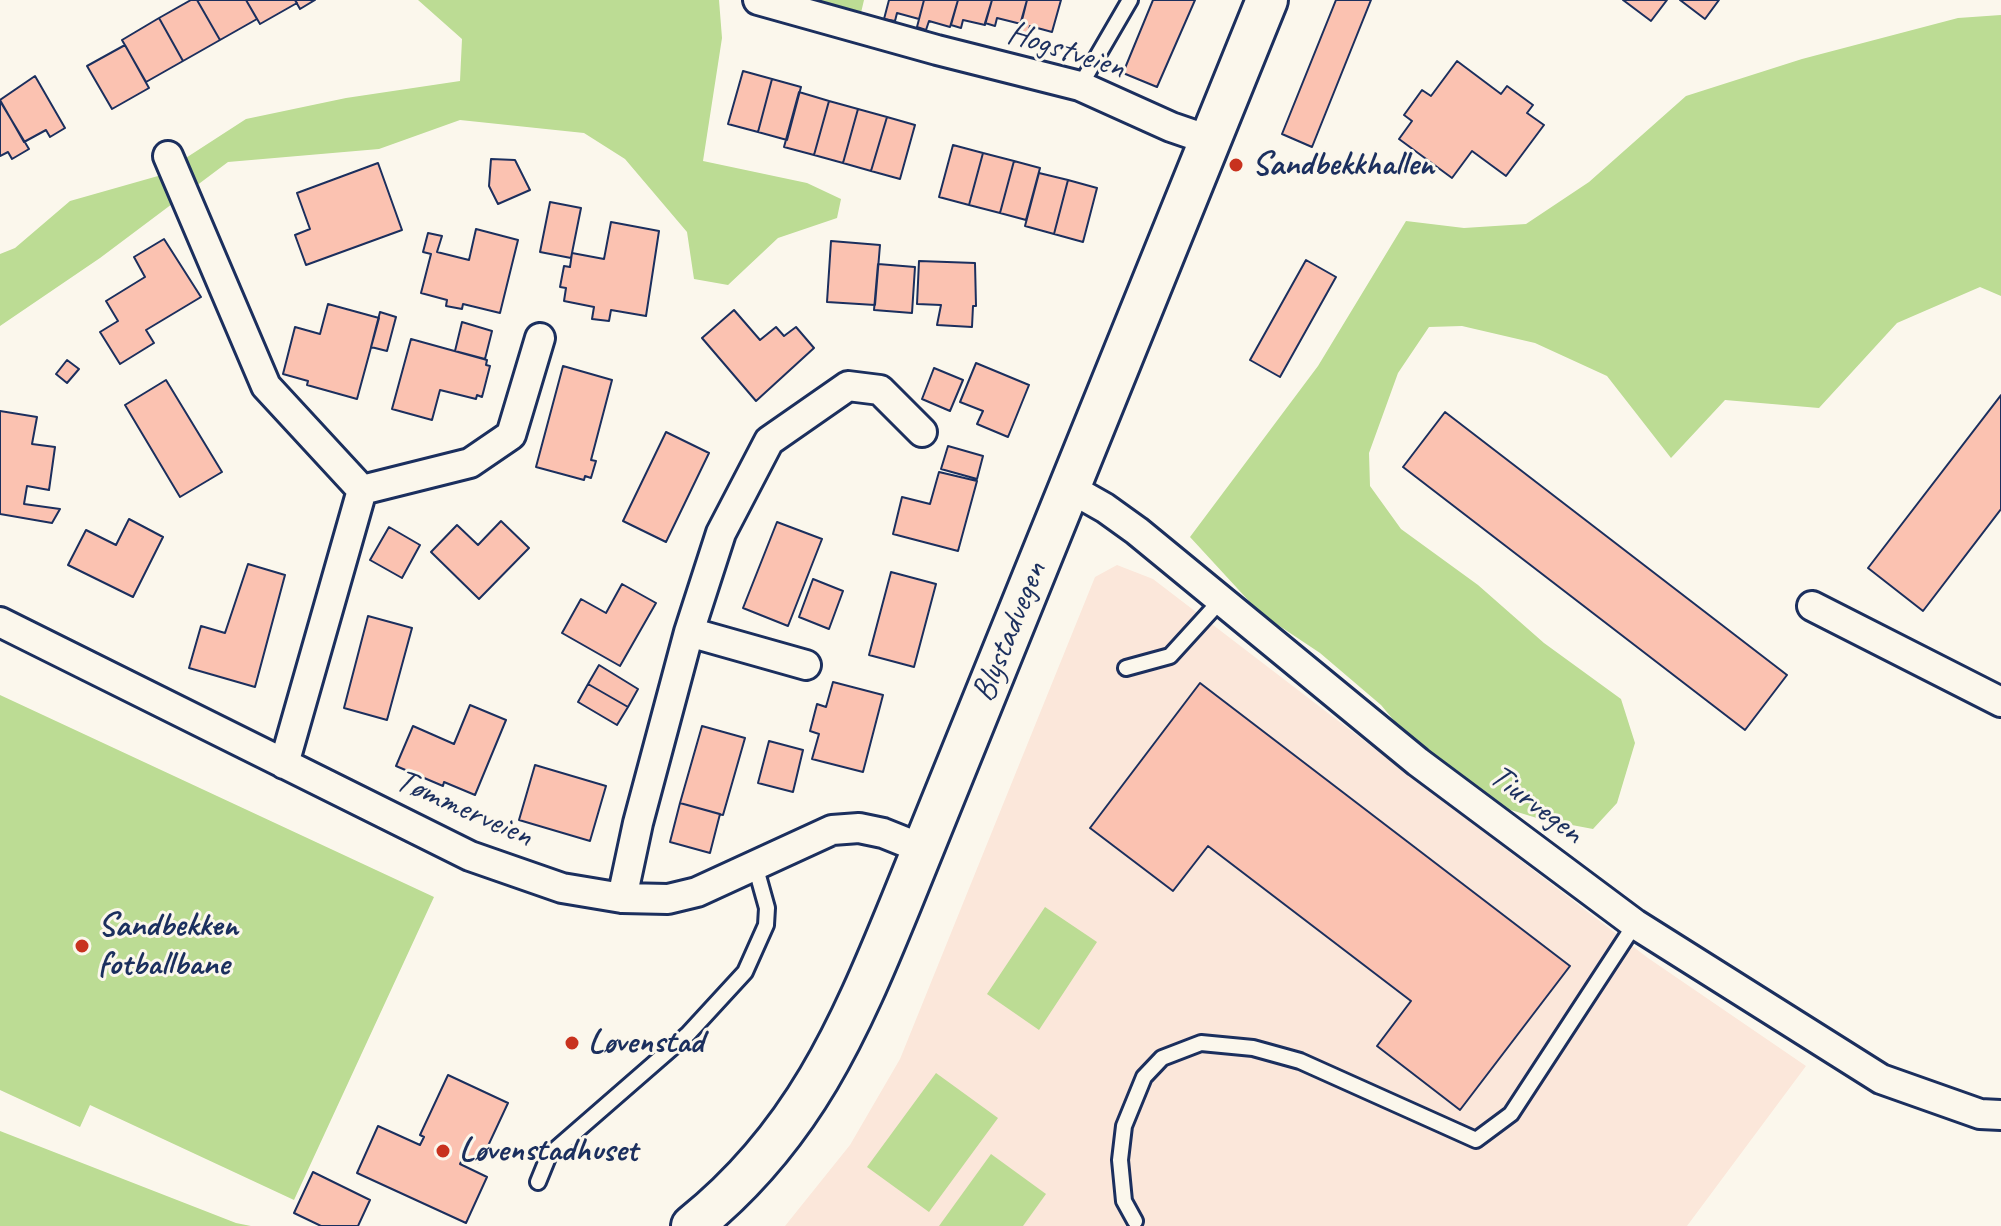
<!DOCTYPE html>
<html>
<head>
<meta charset="utf-8">
<style>
  body { margin:0 }
  canvas { display:block; background:#fbf7ec }
</style>
</head>
<body>
<canvas width="2001" height="1226"></canvas>
<script>
const g = document.querySelector('canvas').getContext('2d');
g.lineJoin = 'round';
function fill(path, color) {
  g.fillStyle = color;
  g.fill(path, 'evenodd');
}
function strokePath(path, color, width, dash) {
  g.strokeStyle = color;
  g.lineWidth = width;
  g.lineCap = dash ? 'butt' : 'round';
  g.setLineDash(dash || []);
  g.stroke(path);
}
function write(font, color, halo, rows, align = 'center') {
  g.font = font + ' Caveat,sans-serif';
  g.lineWidth = 6;
  g.setLineDash([]);
  g.textBaseline = 'middle';
  g.strokeStyle = halo;
  g.fillStyle = color;
  for (const [text, x, y, turn = 0] of rows) {
    g.save();
    g.translate(x, y);
    g.rotate((+turn || 0) * Math.PI / 180);
    g.textAlign = isNaN(turn) ? turn : align;
    if (halo) g.strokeText(text, 0, 0);
    g.fillText(text, 0, 0);
    g.restore();
  }
}
fill(new Path2D(`
  M1117,565L1153,579L1648,958L1806,1066L1687,1226H785L850,1145L900,1059L1095,577Z`), '#fbe7da');
fill(new Path2D(`
  M418,0H719L722,38L703,161L807,183L841,199L837,218L778,238L728,285L694,279L687,232L625,159L584,133L460,120L379,149L228,162L100,258L0,326V254L15,248L70,201L158,176L246,119L346,98L460,81L462,39Z
  M801,0H864L860,17Z
  M2001,15V296L1980,287L1897,323L1819,408L1725,400L1671,458L1607,376L1535,343L1462,326L1429,327L1398,373L1369,453L1370,486L1401,529L1478,585L1544,643L1621,699L1635,743L1617,803L1593,829L1540,819L1485,802L1430,764L1381,705L1320,653L1260,613L1190,537L1318,366L1406,221L1464,228L1526,224L1589,182L1686,96L1802,59L1958,18Z
  M0,695L434,897L294,1200L90,1105L80,1127L0,1090Z
  M1045,907L1097,942L1039,1030L987,994Z
  M936,1073L998,1118L929,1212L867,1167Z
  M0,1131L236,1223L251,1226H0Z
  M991,1154L1046,1194L1023,1226H939Z`), '#bcdc94');
const building = new Path2D(`
  M191,0H197L220,40L183,61L159,18Z
  M197,0H246L257,19L220,40Z
  M246,0H295L297,3L260,24Z
  M295,0H315L300,9Z
  M889,0H924L919,19L897,13L895,21L884,19Z
  M924,0H958L950,27L929,21L926,30L917,27Z
  M958,0H992L985,25L963,20L961,28L951,25Z
  M992,0H1027L1021,24L997,18L995,26L985,23Z
  M1027,0H1061L1052,32L1030,26L1027,35L1018,32Z
  M1153,0H1195L1157,87L1123,73Z
  M1336,0H1371L1312,147L1282,134Z
  M1623,0H1667L1651,21Z
  M1680,0H1719L1705,19Z
  M159,18L183,61L146,82L122,40Z
  M125,45L149,88L112,109L87,66Z
  M1457,61L1501,94L1507,86L1533,105L1527,113L1544,125L1506,176L1472,151L1452,178L1399,139L1412,121L1404,115L1422,90L1431,96Z
  M743,71L772,79L758,132L728,124Z
  M35,76L65,128L50,137L46,130L24,142L0,100Z
  M772,79L801,87L787,140L758,132Z
  M799,92L829,101L814,155L784,147Z
  M0,101L29,149L12,159L8,152L0,156Z
  M829,101L858,109L843,163L814,155Z
  M858,109L887,117L871,171L843,163Z
  M887,117L915,125L900,179L871,171Z
  M953,145L983,153L969,205L939,197Z
  M983,153L1014,161L1000,213L969,205Z
  M491,159L515,160L530,190L498,204L489,186Z
  M1014,161L1040,168L1026,220L1000,213Z
  M378,163L402,230L306,265L295,235L310,229L297,193Z
  M1039,173L1068,180L1054,234L1025,226Z
  M1068,180L1097,188L1083,242L1054,234Z
  M550,202L581,208L571,258L540,252Z
  M611,222L659,231L646,316L611,310L609,321L592,319L594,307L564,301L566,288L560,287L564,266L570,267L572,253L604,259Z
  M476,229L518,240L500,313L463,304L462,309L446,306L447,300L421,293L431,254L423,252L428,233L442,236L437,252L469,260Z
  M164,239L201,297L146,330L154,343L120,364L100,332L118,321L106,301L145,277L134,257Z
  M831,241L880,245L875,305L827,302Z
  M1306,260L1336,277L1280,377L1250,360Z
  M919,261L975,263L976,306H973L972,327L937,325L941,305L917,304Z
  M878,264L915,267L912,313L874,310Z
  M328,304L379,318L357,399L307,385L308,381L283,374L295,327L320,334Z
  M734,310L760,340L776,327L784,336L796,327L814,348L756,401L702,338Z
  M380,312L396,317L387,351L371,347Z
  M462,322L492,331L485,359L455,351Z
  M411,339L487,360L486,365L490,366L482,397L477,395L476,399L440,390L432,420L392,409Z
  M67,360L79,369L67,383L56,374Z
  M976,363L1029,385L1008,437L977,424L983,411L960,402Z
  M563,366L612,380L591,460L596,461L591,478L585,476L584,480L536,467Z
  M934,368L963,380L950,411L922,399Z
  M166,380L222,472L180,497L125,405Z
  M2001,395V509L1923,611L1868,568Z
  M0,411L37,417L32,444L55,447L49,490L27,486L24,504L60,509L52,523L0,514Z
  M1445,412L1787,675L1745,730L1403,467Z
  M666,432L709,453L666,542L623,521Z
  M948,446L983,456L977,479L941,469Z
  M939,472L977,481L958,551L893,534L902,497L930,504Z
  M129,519L163,537L133,597L68,565L86,530L116,545Z
  M501,521L529,548L479,599L431,552L457,525L478,545Z
  M777,522L822,539L788,626L743,608Z
  M389,527L420,545L402,578L370,560Z
  M248,564L285,575L255,687L189,668L201,626L225,633Z
  M891,572L936,584L914,667L869,655Z
  M813,579L843,591L829,629L799,617Z
  M622,584L656,603L620,666L562,633L581,599L606,613Z
  M368,616L412,628L387,720L344,708Z
  M599,665L638,689L628,707L588,684Z
  M833,682L883,695L863,772L812,759L819,734L810,731L817,704L826,707Z
  M1200,683L1570,966L1460,1110L1377,1046L1411,1001L1208,846L1173,891L1090,828Z
  M588,684L628,707L617,725L578,702Z
  M470,705L506,720L475,795L444,782L443,786L396,766L413,726L454,744Z
  M702,726L745,738L723,815L680,803Z
  M769,741L803,750L793,792L758,783Z
  M535,765L606,786L590,841L519,820Z
  M680,803L720,814L710,853L670,842Z
  M448,1075L508,1103L480,1163L464,1156L460,1164L487,1177L466,1223L357,1173L378,1126L420,1145L424,1137L420,1135Z
  M313,1172L370,1200L358,1226H321L294,1213Z`);
fill(building, '#fbc2b1');
strokePath(building, '#1b2f5e', 2);
const lane = new Path2D(`
  M1080,86L1130,0
  M1126,668L1170,656L1221,600
  M538,1182L549,1155L688,1034L745,972L766,925L767,908L755,865
  M1135,1221L1124,1201L1120,1160L1124,1126L1144,1077L1162,1058L1201,1043L1253,1048L1300,1061L1476,1140L1511,1114L1635,924`);
const street = new Path2D(`
  M758,0L937,50L1080,86L1171,127L1209,140
  M168,156L266,386L362,490
  M1068,487L1105,508L1137,531L1418,762L1635,924L1881,1079L1980,1114L2001,1115
  M1812,606L2001,702
  M0,622L470,856L562,888L622,898L668,899L697,892L832,830L859,828L883,833L923,849
  M689,632L806,665
  M284,764L362,490L470,463L511,435L540,338
  M622,898L638,823L689,632L721,533L769,441L848,386L880,390L922,432`);
const secondary = new Path2D(`
  M692,1226C803,1137 849,1030 901,903L1267,0`);
strokePath(lane, '#1b2f5e', 20);
strokePath(street, '#1b2f5e', 34);
strokePath(secondary, '#1b2f5e', 46);
strokePath(lane, '#fbf7ec', 14);
strokePath(street, '#fbf7ec', 28);
strokePath(secondary, '#fbf7ec', 40);
for (const [x, y, r, color] of [
  [1236,165,8,"#c8321e"],
  [82,946,8,"#c8321e"],
  [572,1043,8,"#c8321e"],
  [443,1151,8,"#c8321e"]
]) {
  const dot = new Path2D();
  dot.arc(x, y, r, 0, 2 * Math.PI);
  g.fillStyle = color;
  g.fill(dot);
  strokePath(dot, '#fbf7ec', 3);
}
write('34px', '#1b2f5e', '#fbf7ec', [
  ["Hogstveien",1066,51,18],
  ["Blystadvegen",1010,632,-68],
  ["Tiurvegen",1536,805,37],
  ["Tømmerveien",464,809,24]
]);
write('bold 34px', '#1b2f5e', '#fbf7ec', [
  ["Sandbekkhallen",1252,165],
  ["Sandbekken",98,926],
  ["fotballbane",98,965],
  ["Løvenstad",588,1043],
  ["Løvenstadhuset",459,1151]
], 'left');
</script>
</body>
</html>
